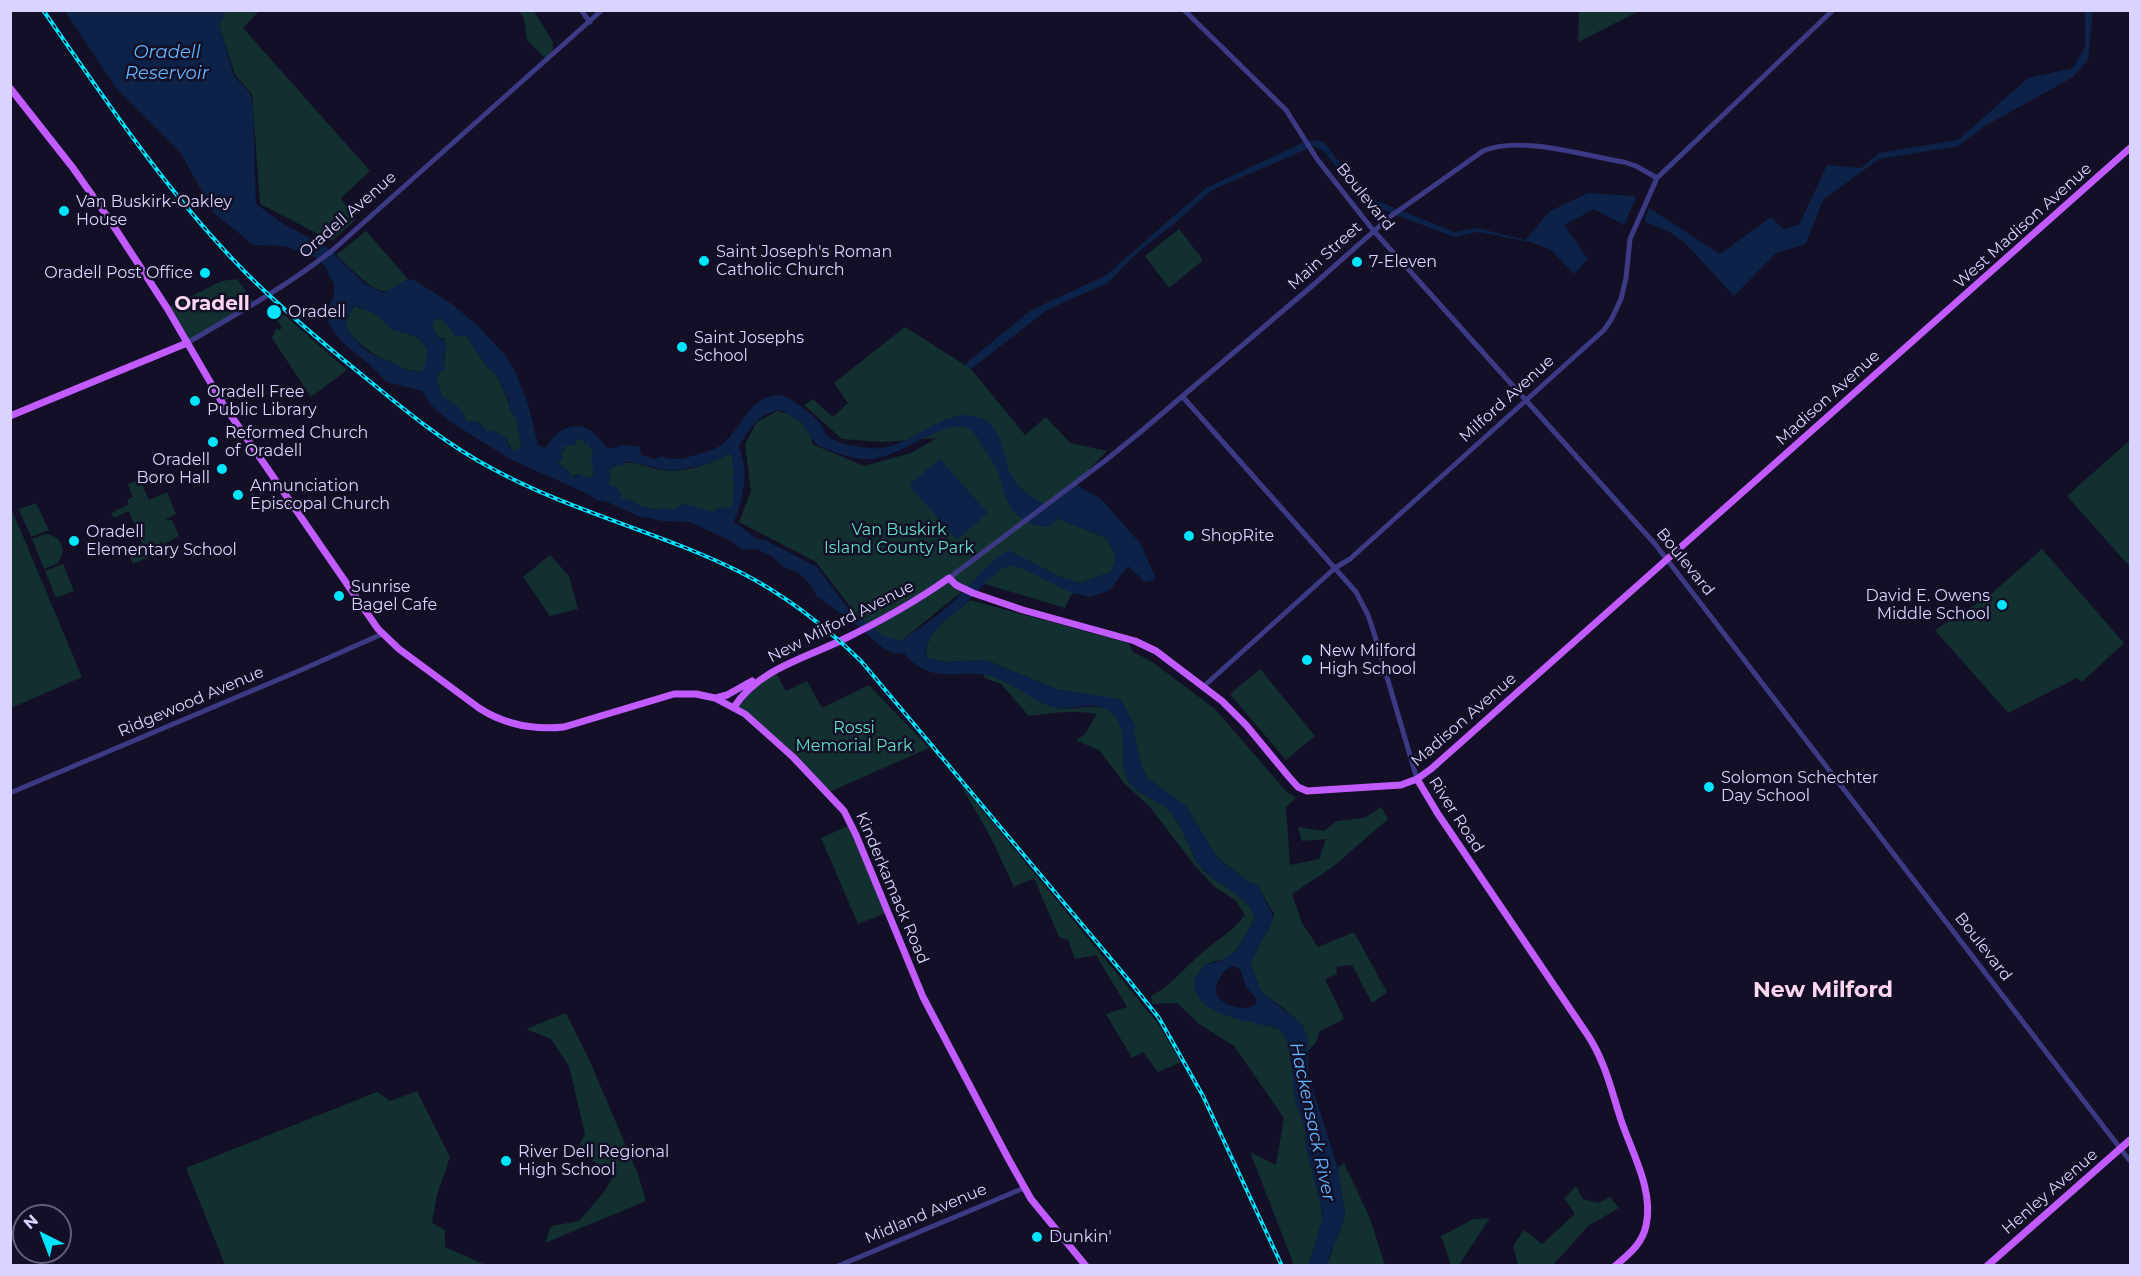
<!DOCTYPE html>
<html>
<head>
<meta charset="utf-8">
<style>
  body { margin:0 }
  #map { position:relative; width:2141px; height:1276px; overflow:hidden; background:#130f26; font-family:Montserrat,sans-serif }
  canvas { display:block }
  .frame { position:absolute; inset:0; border:12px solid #d9d4ff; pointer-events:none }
  .north { position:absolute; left:12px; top:1204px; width:60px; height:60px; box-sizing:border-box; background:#130f26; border:2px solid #625e7d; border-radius:50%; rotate:318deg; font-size:16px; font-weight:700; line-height:24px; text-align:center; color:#d9d4ff }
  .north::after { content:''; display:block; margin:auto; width:21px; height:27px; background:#00e5ff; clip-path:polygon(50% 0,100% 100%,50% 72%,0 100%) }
</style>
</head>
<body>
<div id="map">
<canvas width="2141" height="1276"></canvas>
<div class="frame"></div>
<div class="north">N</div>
</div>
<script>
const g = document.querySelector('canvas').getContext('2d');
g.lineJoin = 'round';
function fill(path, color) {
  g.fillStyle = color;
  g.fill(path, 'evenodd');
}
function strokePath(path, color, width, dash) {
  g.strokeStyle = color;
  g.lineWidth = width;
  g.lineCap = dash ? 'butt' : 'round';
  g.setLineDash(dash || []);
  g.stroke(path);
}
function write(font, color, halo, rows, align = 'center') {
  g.font = font + ' Montserrat,sans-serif';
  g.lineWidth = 5;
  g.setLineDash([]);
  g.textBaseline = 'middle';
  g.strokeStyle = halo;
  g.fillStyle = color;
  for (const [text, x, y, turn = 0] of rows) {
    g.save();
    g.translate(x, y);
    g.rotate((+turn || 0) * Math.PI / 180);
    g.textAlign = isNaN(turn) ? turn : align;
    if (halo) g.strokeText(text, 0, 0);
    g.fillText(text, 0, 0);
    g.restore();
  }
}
fill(new Path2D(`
  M226,11H259L243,28L370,171L341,198L355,220L332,241L260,204L252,94L235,75L219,25Z
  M519,11H534L553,42L552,56L547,60L527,40L524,18Z
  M1566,11L1639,10V11L1578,42L1579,12Z
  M1179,229L1203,260L1169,288L1145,256Z
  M366,231L408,279C402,283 394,290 387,291C373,294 347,264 336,255Z
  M237,279L254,303L187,343L167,308L222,281Z
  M355,306C359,309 363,309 368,310C375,312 381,319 388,323C408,333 441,341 423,371C405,376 353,346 347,327C345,320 351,311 355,306Z
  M283,314L347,370L311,397L272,338L276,329L280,330L282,327L276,319Z
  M436,318C451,320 450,338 466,336L487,367L497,376L502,387L516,419L522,446L515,451C504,443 502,430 486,431C480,420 476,422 466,421C463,408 452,403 442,397L436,378C443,366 448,353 445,339L439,338L432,326Z
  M905,327L971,369L1025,435L1046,417L1070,443L1107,451L1075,484L1056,518L1106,538L1116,556L1111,572C1084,582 1077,580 1065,608L975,581L901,641L887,640L859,618L816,562L739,522L751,491L745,444L756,423L777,411L804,419L812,434V444L864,466L911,453L937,438L883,442L842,439L804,405L813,399L833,417L848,403L834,383Z
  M584,438V445L588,443L593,451L592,458L594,473L591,477L585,478L579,474L572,477L568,471L557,462L561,461L562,457L560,452L565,450L562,448L564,445L568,446L572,444L573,446L577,439L581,441Z
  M2130,440V567L2067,496Z
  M729,453L734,457L732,461L735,473L733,505L732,507L726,509L722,507L713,512L690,506L672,510H658L642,507L628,499H621L615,486H610L608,483L610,479L609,470C628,453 649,471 671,471C692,471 711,462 729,453Z
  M140,479L149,500L167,492L176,514L165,520H172L179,536L164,544L159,540L165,550L133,564L129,555L144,548L129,511L114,518L111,513L129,504L127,500L133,497L128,484Z
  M36,503L49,530L31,537L19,509Z
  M11,508L82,677L11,708Z
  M45,534C61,535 68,550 58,563L44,569L32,539Z
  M2042,549L2124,643L2082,682L2077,678L2008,713L1935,630L1990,595Z
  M550,555L569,576L578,609L550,616L523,577Z
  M63,564L74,591L56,598L45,571Z
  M970,600L1128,643L1133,652L1151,661L1215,709L1286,791L1296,798L1286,807L1290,865L1319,859L1326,839L1302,841L1298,827L1324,831L1337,821L1364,818L1381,807L1388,819L1334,866L1292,894L1302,923L1318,947L1354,932L1387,992L1372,1003L1352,965L1336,967L1337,974L1325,979L1344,1019L1320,1031L1316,1042L1308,1051V1038L1285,1009L1266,996L1260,989L1250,963L1274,918V914L1258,886L1247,881L1217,857L1185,805L1148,779L1141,765L1134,733L1135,725L1120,700L1056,689L986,660L946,662L927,658C923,630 952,617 970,600Z
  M1260,669L1315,736L1286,760L1230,694Z
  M775,671L786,691L807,681L822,708L869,685L929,748L827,793L734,707L741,697Z
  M985,674C1004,680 1021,690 1039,698C1045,701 1052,706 1059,708C1078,712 1094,700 1112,713C1131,727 1117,761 1129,781C1139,797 1161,800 1172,814C1186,830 1189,854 1203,870C1219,887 1248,894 1255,918C1245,935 1236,962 1213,961C1203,970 1195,974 1196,988L1235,1018L1279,1029L1287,1041L1290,1054L1295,1098L1305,1131L1306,1147L1321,1207L1322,1220L1309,1265H1294L1250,1152L1276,1165L1284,1118L1234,1046L1199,1024L1177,1003L1152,1004L1151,996C1171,986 1185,967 1202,953C1218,939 1232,932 1245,915L1235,900L1215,887L1195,866L1150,807L1123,782L1100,751L1076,740L1085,734L1097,714C1073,710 1053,713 1029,716L1001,684L983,677Z
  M959,782L1156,1021L1181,1062L1158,1072L1143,1052L1132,1058L1106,1014L1127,1007L1096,955L1075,959L1068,940L1059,937L1034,878L1014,887L990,836Z
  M850,825L888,912L858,924L821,838Z
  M566,1013L588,1057L638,1174L646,1201L545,1243L551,1226L579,1221L604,1192L615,1173L576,1152L585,1134L569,1066L551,1039L526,1029Z
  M417,1091L450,1157L437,1195L432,1223L445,1230V1247L486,1265H225L186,1168L377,1092L390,1101Z
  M1344,1163L1369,1216L1385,1265H1327L1345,1214L1338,1168Z
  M1576,1186L1583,1199L1598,1203L1610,1197L1619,1208L1588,1226L1553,1265H1518L1513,1246L1524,1230L1542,1244L1575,1214L1564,1198Z
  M1490,1218L1459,1265H1451L1441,1236L1474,1219Z`), '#12302f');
fill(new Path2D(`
  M65,11H226L219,25L234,76L250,93L253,107L256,204L285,225L327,247L364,283L384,293L404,281L413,279L453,305L477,325L506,356L514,369L528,404L538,445L545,448C554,434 571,419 588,429C597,434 602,443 609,449L623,445L639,446L641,455L655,459L661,456C674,461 683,459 696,455C706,452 718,449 725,442C741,427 752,395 778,395C789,395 811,413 819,422C823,427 824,433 829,437C839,444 855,446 868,448C910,454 943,401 984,419C996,424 1003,446 1006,458C1007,462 1007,467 1009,471C1017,489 1032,498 1049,506L1075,484L1101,499L1140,543L1156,578L1146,583L1128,566L1110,590L1091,597L1071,593L1023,569L1013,566L1003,568L991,577L959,610L942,623L930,637L926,648L927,658L946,662L986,660L1056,689L1120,699L1135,725L1134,733L1141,765L1148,779L1185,805L1217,857L1226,865L1247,881L1258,886L1274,918L1250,963L1260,989L1266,996L1295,1018L1303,1026L1308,1038L1309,1077L1338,1168L1345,1214L1341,1230L1329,1256L1327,1265H1309L1322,1220L1321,1207L1306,1147L1305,1131L1295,1098L1290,1054L1287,1041L1279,1029C1256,1021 1189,1017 1195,980C1196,974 1202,969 1205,964L1221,961L1237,950L1255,918C1248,894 1219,887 1203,869C1189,854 1186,830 1172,814C1161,801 1146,798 1134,788C1110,766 1138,722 1103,708C1089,702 1073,710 1058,708C1035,704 1018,686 997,678C962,665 933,689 904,653L895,654L883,648L852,621L817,597L812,587L798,572L783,567L772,556L756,549L743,550L731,541L690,522L662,521L638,516L605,501L596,500L588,494L512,460L449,421L430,404L422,391L387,382L370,365L342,342L328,323L330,312L328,308L334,295V285L325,266L315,257L285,246L253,245L214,213L180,152L116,88ZM354,306L376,314L391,329L417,337L425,344L428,354L423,371C410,375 403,367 392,362C387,360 383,359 378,357C369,354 350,337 347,328C345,320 351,311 354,306ZM436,318C448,320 448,329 455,336H466L487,367L497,376L510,403L509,408L516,419L522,446L515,451L508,446V439L494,431H486C480,420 476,422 466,421C463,407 453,403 442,397L436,378L440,371L445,370L444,356L447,347L445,339L442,340L439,338L432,326ZM780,410L801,422L814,441L819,446C834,452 856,461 872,459C904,454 928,430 959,426C965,426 971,430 975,434C982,446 992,458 997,471C1006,495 1005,512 1032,524C1040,527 1047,529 1054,523L1056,518L1106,538L1116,556L1111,572L1080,583L1061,577L1008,550C989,562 975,579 960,595C943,613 921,627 901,641L882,635L847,607L817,567L765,540L757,539L735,523L734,521C742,504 746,483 744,464C743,458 740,452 739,446C750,428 758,414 780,410ZM584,438V445L588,443L593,451L591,457L594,473L591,477L585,478L581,473L576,477H572L568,471L557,463L561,461L563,457L560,452L566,450L563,448L564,445L567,447L572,444L574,446L577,439L581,441ZM729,453L734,457L732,465L735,473L732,476L734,482L733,505L726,508L722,507L713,512L684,504L672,510L663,508L658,510L642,507L628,499H621L622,494L615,486H610L609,470L615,465L621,466L627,461L669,471L679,470L707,464L723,458ZM1233,966L1240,969L1246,987L1257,999L1255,1005C1242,1012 1221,1006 1215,992C1218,981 1221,970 1233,966Z
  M2085,11H2093L2088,60L2073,77L1985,126L1958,146L1879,159L1823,200L1806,244L1776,253L1734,296L1687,245L1671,233L1646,222L1645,218L1649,208L1720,254L1771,217L1783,229L1799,225L1827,165L1861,168L1879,153L1958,140L2028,78L2073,68L2085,47Z
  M1312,140L1324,142L1356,184L1370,198L1455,232L1478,228L1525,240L1550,211L1588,193L1633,196L1636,198L1624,225L1594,209L1564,225L1588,259L1574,274L1551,250L1530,242L1478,232L1454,237L1367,204L1352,189L1325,152L1314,146L1212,190L1173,225L1136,254L1108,283L1047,310L971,369L964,365L1031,310L1105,276L1206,188L1302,143Z
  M940,459L988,513L958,539L954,537L910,486L911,483Z`), '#0c2248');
strokePath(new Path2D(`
  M581,10L590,22
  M1184,10L1286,110L1317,159L1373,230L1655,544L2130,1161
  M187,343C237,314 289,285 334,249L602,10
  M1182,396L1356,592L1368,615L1374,633L1417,779
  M949,578L1106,460L1138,434L1312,286L1391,216L1483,151C1519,135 1586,156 1624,162L1636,166L1657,178
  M1203,687L1335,568L1350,559L1604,330L1611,320L1621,299L1626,278L1630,239L1657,178L1833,10
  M10,793L301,670L382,634
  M838,1266L1024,1188`), '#3d3a85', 5);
strokePath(new Path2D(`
  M10,88L73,168L109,219L167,308L223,404L378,629L399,649L479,708C505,725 534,730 564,727L674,694H696L715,698L745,714L793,757L844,811L856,835L923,997L1009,1160L1031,1199L1086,1266
  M10,416L187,343
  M716,698L727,695L752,681
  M734,707C759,669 803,659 842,640C879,622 915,602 949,578L956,585L973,593L1023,610L1135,641L1156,651L1222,701L1246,725L1289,777L1298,787L1307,791L1401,785L1417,779L1431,769L2130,148
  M1417,779L1438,814L1587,1034C1605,1061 1611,1089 1621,1120C1632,1153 1654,1190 1646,1226C1642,1244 1629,1254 1615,1266
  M1987,1266L2130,1140`), '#c25bff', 7);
const rail = new Path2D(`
  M43,10C106,101 168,194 246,273C284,311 325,345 367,379C407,412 447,445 493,469C572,512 660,532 740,572C785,595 824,625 861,661L1127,978L1159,1018L1203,1096L1282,1266`);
strokePath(rail, '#00e5ff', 4);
strokePath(rail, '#130f26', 1.5, [4.5]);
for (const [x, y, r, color] of [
  [64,211,6,"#00e5ff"],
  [704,261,6,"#00e5ff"],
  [1357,262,6,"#00e5ff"],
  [205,273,6,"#00e5ff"],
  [274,312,8,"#00e5ff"],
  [682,347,6,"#00e5ff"],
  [195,401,6,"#00e5ff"],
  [213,442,6,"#00e5ff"],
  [222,469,6,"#00e5ff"],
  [238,495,6,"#00e5ff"],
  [1189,536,6,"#00e5ff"],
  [74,541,6,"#00e5ff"],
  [339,596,6,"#00e5ff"],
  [2002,605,6,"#00e5ff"],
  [1307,660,6,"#00e5ff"],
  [1709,787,6,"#00e5ff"],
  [506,1161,6,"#00e5ff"],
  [1037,1237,6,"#00e5ff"]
]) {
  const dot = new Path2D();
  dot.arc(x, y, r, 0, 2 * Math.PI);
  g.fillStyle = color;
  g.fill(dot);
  strokePath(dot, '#130f26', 2);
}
write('16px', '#d9d4ff', '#130f26', [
  ["Boulevard",1365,197,51],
  ["Oradell Avenue",348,215,-41],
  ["West Madison Avenue",2023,226,-42],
  ["Main Street",1325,256,-42],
  ["Madison Avenue",1828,398,-42],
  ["Milford Avenue",1507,399,-42],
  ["Boulevard",1685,562,51],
  ["New Milford Avenue",841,622,-27],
  ["Ridgewood Avenue",191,702,-23],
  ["Madison Avenue",1464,720,-41],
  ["River Road",1456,815,57],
  ["Kinderkamack Road",892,888,67],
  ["Boulevard",1983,947,52],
  ["Henley Avenue",2050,1192,-41],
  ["Midland Avenue",926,1214,-23]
]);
write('16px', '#d9d4ff', '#130f26', [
  ["Van Buskirk-Oakley",76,202],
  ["House",76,220],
  ["Saint Joseph's Roman",716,252],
  ["Catholic Church",716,270],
  ["7-Eleven",1369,262],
  ["Oradell Post Office",193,273,"right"],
  ["Oradell",288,312],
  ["Saint Josephs",694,338],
  ["School",694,356],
  ["Oradell Free",207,392],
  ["Public Library",207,410],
  ["Reformed Church",225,433],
  ["of Oradell",225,451],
  ["Oradell",210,460,"right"],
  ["Boro Hall",210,478,"right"],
  ["Annunciation",250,486],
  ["Episcopal Church",250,504],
  ["Oradell",86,532],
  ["Elementary School",86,550],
  ["ShopRite",1201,536],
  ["Sunrise",351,587],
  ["Bagel Cafe",351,605],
  ["David E. Owens",1990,596,"right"],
  ["Middle School",1990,614,"right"],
  ["New Milford",1319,651],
  ["High School",1319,669],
  ["Solomon Schechter",1721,778],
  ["Day School",1721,796],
  ["River Dell Regional",518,1152],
  ["High School",518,1170],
  ["Dunkin'",1049,1237]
], 'left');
write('16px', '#5fe0c0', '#130f26', [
  ["Van Buskirk",899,530],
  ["Island County Park",899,548],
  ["Rossi",854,728],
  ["Memorial Park",854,746]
]);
write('italic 18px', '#62b6ff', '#130f26', [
  ["Oradell",167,53],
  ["Reservoir",167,74],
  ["Hackensack River",1312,1122,78]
]);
write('bold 20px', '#ffd6f0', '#130f26', [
  ["Oradell",212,304]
]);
write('bold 22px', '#ffd6f0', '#130f26', [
  ["New Milford",1823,991]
]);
</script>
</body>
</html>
